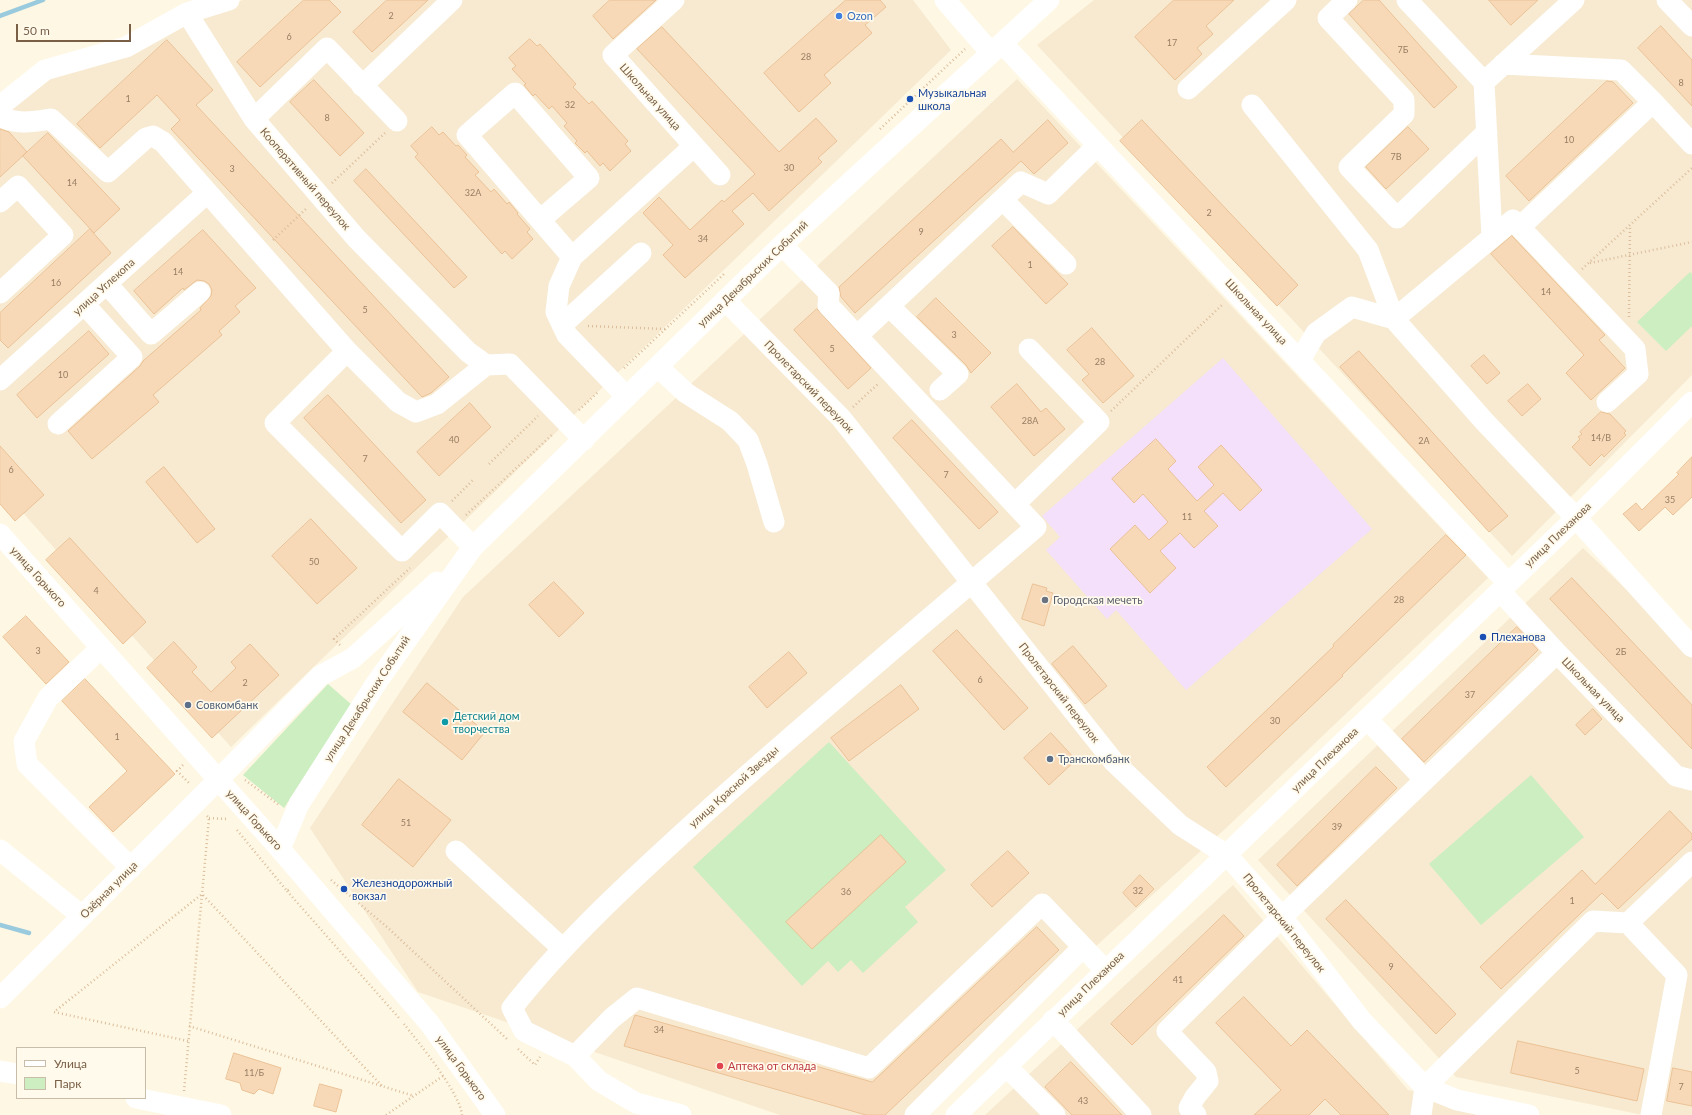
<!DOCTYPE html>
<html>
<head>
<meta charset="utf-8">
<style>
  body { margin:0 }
  #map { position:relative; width:1692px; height:1115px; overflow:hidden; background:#fef7e3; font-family:Lato,sans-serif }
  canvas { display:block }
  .legend { position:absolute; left:16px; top:1047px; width:130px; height:52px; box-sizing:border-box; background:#fffaeb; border:1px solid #c9bca9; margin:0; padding:5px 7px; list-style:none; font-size:12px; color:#795f46 }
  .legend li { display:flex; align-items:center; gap:8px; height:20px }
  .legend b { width:20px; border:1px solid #c9bca9 }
  .scale { position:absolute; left:16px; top:24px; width:115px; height:18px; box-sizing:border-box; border:2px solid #795f46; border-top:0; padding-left:5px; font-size:12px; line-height:14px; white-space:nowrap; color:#795f46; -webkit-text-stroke:3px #fffaeb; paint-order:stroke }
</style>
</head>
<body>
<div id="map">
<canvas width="1692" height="1115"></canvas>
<ul class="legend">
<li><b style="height:5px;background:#fff"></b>Улица</li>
<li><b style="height:11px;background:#cceec0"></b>Парк</li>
</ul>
<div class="scale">50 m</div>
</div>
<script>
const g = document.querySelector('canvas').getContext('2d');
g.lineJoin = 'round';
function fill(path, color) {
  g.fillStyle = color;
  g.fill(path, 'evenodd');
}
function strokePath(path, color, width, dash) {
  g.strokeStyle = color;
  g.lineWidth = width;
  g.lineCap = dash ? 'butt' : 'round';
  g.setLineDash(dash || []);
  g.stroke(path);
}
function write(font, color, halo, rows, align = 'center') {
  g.font = font + ' Lato,sans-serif';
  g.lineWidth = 3.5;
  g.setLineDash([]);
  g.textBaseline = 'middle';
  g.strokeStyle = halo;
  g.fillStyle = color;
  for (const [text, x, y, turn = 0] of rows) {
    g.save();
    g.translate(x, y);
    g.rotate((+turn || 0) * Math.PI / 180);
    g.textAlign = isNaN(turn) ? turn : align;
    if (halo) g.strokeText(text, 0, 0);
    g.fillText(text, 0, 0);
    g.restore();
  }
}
fill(new Path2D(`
  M243,0H913L951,50L231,747L0,487V101L49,63Z
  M1094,0H1692V375L1512,556L1037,45Z
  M1017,79L1488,578L1225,829L910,1115H780L418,992L310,828L463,597Z
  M1583,548L1692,652V1115H1643L1456,1077L1258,860Z
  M1233,885L1408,1090L1524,1115H985Z`), '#f7ead1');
fill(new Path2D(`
  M1223,358L1372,529L1186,690L1116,610L1107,619L1046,550L1060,537L1042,516Z`), '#f4e0fb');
fill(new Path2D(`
  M1690,272L1692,274V326L1666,351L1637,322Z
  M328,684L352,705L284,808L243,775Z
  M829,742L946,870L905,907L918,922L863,973L851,960L838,972L828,961L802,986L693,867Z
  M1531,775L1584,837L1481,925L1429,864Z`), '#cceec0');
strokePath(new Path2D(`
  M0,16L43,0
  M0,925L29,933`), '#9acadd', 4.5);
const building = new Path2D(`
  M304,0H329L341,12L260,87L237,62Z
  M387,0H428L372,52L353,32Z
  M610,0H656L613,39L593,16Z
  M846,0H880L886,7L865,25L872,33L824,75L831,83L799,112L764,73Z
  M1174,0H1234L1206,26L1213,34L1197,48L1202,54L1175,80L1135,37Z
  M1364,0H1379L1457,87L1434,108L1349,14Z
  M1489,0H1538L1511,25Z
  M1661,26L1692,60V106L1638,48Z
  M662,27L779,152L816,118L837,141L818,158L822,162L769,211L753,193L732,211L744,224L685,278L663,255L673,245L643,213L659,197L690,230L722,200L724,202L755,174L637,49Z
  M530,39L537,46L540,44L576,84L573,87L589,104L592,101L628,141L625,144L631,151L610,171L603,163L600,166L587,151L585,153L575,143L577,141L564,126L567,123L552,106L549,109L535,94L533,96L524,85L526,84L512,69L516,66L509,58Z
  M167,40L213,90L196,105L449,377L431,393L422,397L171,129L180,120L157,95L100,148L77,124Z
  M314,80L364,133L340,156L290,102Z
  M1607,81L1613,82L1633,103L1529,201L1506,176Z
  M1048,120L1068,143L1034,174L1021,161L855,313L841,297L839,287L1001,139L1013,152Z
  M1142,120L1298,285L1277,306L1120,141Z
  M432,127L439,135L443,132L456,146L458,145L467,155L465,157L479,172L475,175L491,192L494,189L507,204L509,202L518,213L517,214L530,229L527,232L533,239L512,259L505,251L502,254L415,157L418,154L411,146Z
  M1408,127L1429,149L1386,189L1366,167Z
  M0,129L9,132L27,152L0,177Z
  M48,133L120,209L94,233L23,156Z
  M366,169L467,277L454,288L354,181Z
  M1013,227L1068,284L1046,304L992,246Z
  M90,229L111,253L8,348L0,340V313Z
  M203,230L256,288L235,306L240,312L219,331L222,335L153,395L159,402L92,459L68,431L140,366L143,361L201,310L200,308L211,296L212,290L209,284L204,281L197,280L184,290L183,288L154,314L134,291Z
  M1512,236L1605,335L1599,340L1625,368L1591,400L1566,373L1584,355L1491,254Z
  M936,298L991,353L971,373L966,365L917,317Z
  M817,309L871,368L848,389L794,330Z
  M1092,328L1134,376L1103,403L1082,380L1089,374L1067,350Z
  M89,331L109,354L37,418L17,395Z
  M1359,351L1508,516L1489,532L1340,367Z
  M1484,355L1500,373L1487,384L1471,366Z
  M1017,384L1041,412L1046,408L1065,429L1034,456L991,407Z
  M1528,384L1541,399L1522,416L1508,401Z
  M328,395L426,500L401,523L304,418Z
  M470,403L491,427L439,476L417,452Z
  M1601,412L1610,414L1626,431L1624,433L1626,435L1604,457L1602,454L1590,466L1572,447L1580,439L1578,437L1582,434L1580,432Z
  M912,420L998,512L979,529L893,438Z
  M1156,439L1176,461L1168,469L1197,501L1214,485L1198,467L1221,445L1262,490L1240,511L1223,493L1204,511L1218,526L1194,548L1180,533L1160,551L1176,568L1150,593L1110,549L1135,525L1149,540L1168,522L1143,494L1134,503L1112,479Z
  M0,446L44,495L15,521L0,504Z
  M1692,457V497L1673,515L1665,507L1639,531L1623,514L1636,503L1642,510L1679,474L1677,473Z
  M164,467L215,529L197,543L146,482Z
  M311,519L357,568L317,604L272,556Z
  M1446,535L1466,555L1342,675L1343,676L1226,787L1207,767L1334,646L1333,645Z
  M70,538L146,622L123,644L46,560Z
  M1572,578L1692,705V749L1550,599Z
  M554,582L584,613L559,637L529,605Z
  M1033,584L1047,588L1046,591L1053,593L1044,626L1022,619Z
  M26,616L69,662L46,684L3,637Z
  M1517,627L1538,650L1424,762L1402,739Z
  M957,630L1028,708L1004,730L933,651Z
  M174,642L197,667L192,672L211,692L236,668L231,662L250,644L279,675L212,738L147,668Z
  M1073,646L1107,686L1085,704L1052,664Z
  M789,652L807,673L767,708L749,687Z
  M85,679L175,774L113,832L89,807L127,771L62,701Z
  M427,683L485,732L462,760L403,712Z
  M901,685L919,709L849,761L831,738Z
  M1593,709L1602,719L1585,735L1576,725Z
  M1051,733L1076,760L1049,785L1024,758Z
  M1376,767L1397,788L1297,886L1277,865Z
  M399,779L451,820L413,867L362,825Z
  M1670,811L1692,834V839L1618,909L1602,893L1501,989L1480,967L1582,870L1595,884Z
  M881,835L906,862L812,949L786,922Z
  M1008,851L1029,873L992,907L971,885Z
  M1140,875L1154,889L1136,907L1123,893Z
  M1346,900L1456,1014L1436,1034L1326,919Z
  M1224,915L1244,936L1132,1045L1111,1024Z
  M1037,927L1059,950L885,1115H866L624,1046L635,1015L872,1082Z
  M1244,997L1291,1046L1307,1030L1389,1115H1341L1325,1099L1309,1115H1254L1281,1090L1216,1023Z
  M1518,1041L1644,1069L1637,1101L1511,1073Z
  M234,1053L281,1068L273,1094L259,1089L254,1094L242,1090L240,1083L226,1079Z
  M1071,1062L1122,1115H1072L1045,1087Z
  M1673,1068L1692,1072V1106L1667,1101Z
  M320,1084L342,1090L336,1112L314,1106Z`);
fill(building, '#f7d9b8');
strokePath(building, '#ebc296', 1);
strokePath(new Path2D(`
  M880,129L965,49
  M332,183L385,133
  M273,240L307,208
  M1590,263L1692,242
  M1582,269L1692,168
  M1629,317L1630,226
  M588,326L665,329
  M624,368L725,273
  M853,407L879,383
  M579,410L598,392
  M1111,411L1223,304
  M489,464L538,416
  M452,501L473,480
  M466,515L553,434
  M340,645L334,639L410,568
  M183,765L177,771L190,784
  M245,780L279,805
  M209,818L228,819
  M237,830L287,891L290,889
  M331,880L387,927L507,1039
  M287,891L399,1018
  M404,1024C419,1043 460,1093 462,1115
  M189,1026L414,1096
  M188,1041L54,1012L202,894L382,1086
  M518,1049L535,1065L540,1057
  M184,1091L209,818L207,816
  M386,1115L443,1076`), '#dcbd9b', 2.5, [1, 3]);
strokePath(new Path2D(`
  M674,0L613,55L720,175
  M945,0L991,53
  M1347,0L1328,18L1404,100V114L1349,167L1397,218L1487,132
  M1407,0L1484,82L1574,0
  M1667,0L1692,26
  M187,13L254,119L356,238L468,352L486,365L510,364L584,440
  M1002,43L1508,583
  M1503,64L1621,70L1653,102
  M1484,82L1492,237
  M362,86L452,0
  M1188,89L1286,0
  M1252,105L1368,250L1394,319L1484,421L1576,518L1692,647
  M0,106L45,70L126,47L187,13L229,0
  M0,116C16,125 33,122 51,119L108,172L146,138L153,136L163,142L347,351L398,402L416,412L437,404L486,365
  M254,119L327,48L397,121
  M1003,200L1066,264
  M0,202L18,186L63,235L0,293
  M540,220L589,178L515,93L467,135L572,257
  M1520,227L1653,102L1692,144
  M782,245L829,293L828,305L857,336L1021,182L1048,194L1098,145
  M107,284L151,334L200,292
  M725,300L841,418L1114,762L1180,825L1227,855L1282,917L1362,1021L1425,1087L1457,1100L1529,1115
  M889,306L958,374L940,390
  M562,325L641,253
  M857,336L1036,527C926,622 814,715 706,812C638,874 569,936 512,1008L524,1031L575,1056L612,1018L637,998L869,1068L1042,904L1105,970
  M347,351L275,423L402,551L440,513L473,547
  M1300,360L1316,333L1352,307L1394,319L1513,220L1635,349L1638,374L1607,402
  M658,367L686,393L730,421L748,440L757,464L774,522
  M0,380L207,193
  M627,397L567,335L556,312L559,286L572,257L694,146
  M58,424L132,357L84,304
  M1015,504L1099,422L1029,349
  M0,534L280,849L430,1024L495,1115
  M1500,591L1557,653L1676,776L1692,780
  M101,648L48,698L24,741L27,764L131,868
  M1367,719L1425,780
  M280,849L299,804L377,682L473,547L782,245L1049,0
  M0,850L82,916
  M456,851L563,949
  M1628,923L1677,975L1651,1115
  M0,998L218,780L320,676L353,658L437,582
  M1053,1020L1141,1115
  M575,1056L599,1081L636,1103L681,1115
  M1006,1066L1055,1115
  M0,1071L17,1074
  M136,1098L221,1115
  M915,1115L1083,947
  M956,1115L1576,518L1692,402
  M1196,1115L1189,1108L1195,1097L1208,1081L1206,1072L1167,1031L1282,917L1557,653
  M1421,1115L1425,1087L1593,921L1628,923L1692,862`), '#fff', 21);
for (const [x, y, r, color] of [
  [839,16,4,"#3f7fe0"],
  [910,99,4,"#1a4fb4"],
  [1045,600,4,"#6b7280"],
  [1483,637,4,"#1a4fb4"],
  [188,705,4,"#5c6f8a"],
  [445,722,4,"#0f9aa8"],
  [1050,759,4,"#5c6f8a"],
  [344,889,4,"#1a4fb4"],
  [720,1066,4,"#e0444e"]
]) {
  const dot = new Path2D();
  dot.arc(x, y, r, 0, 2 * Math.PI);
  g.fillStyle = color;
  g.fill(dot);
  strokePath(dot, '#fffaeb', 1.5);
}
write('9px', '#987e62', null, [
  ["2",391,16],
  ["6",289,37],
  ["17",1172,43],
  ["7Б",1403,50],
  ["28",806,57],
  ["8",1681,83],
  ["1",128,99],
  ["32",570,105],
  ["8",327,118],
  ["10",1569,140],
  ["7В",1396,157],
  ["30",789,168],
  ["3",232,169],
  ["14",72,183],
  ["32А",473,193],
  ["2",1209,213],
  ["9",921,232],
  ["34",703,239],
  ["1",1030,265],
  ["14",178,272],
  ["16",56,283],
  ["14",1546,292],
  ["5",365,310],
  ["3",954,335],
  ["5",832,349],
  ["28",1100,362],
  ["10",63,375],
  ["28А",1030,421],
  ["14/В",1601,438],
  ["40",454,440],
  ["2А",1424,441],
  ["7",365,459],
  ["6",11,470],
  ["7",946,475],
  ["35",1670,500],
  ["11",1187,517],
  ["50",314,562],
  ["4",96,591],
  ["28",1399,600],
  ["3",38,651],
  ["2Б",1621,652],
  ["6",980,680],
  ["2",245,683],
  ["37",1470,695],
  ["30",1275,721],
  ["1",117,737],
  ["51",406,823],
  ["39",1337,827],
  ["32",1138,891],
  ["36",846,892],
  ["1",1572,901],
  ["9",1391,967],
  ["41",1178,980],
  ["34",659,1030],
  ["5",1577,1071],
  ["11/Б",254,1073],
  ["7",1681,1087],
  ["43",1083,1101]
]);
write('11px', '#366cbe', '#fffaeb', [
  ["Ozon",847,16]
], 'left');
write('11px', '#164399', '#fffaeb', [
  ["Музыкальная",918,93],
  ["школа",918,106],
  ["Плеханова",1491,637],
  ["Железнодорожный",352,883],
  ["вокзал",352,896]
], 'left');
write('11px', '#795f46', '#fffaeb', [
  ["Школьная улица",650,97,48],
  ["Кооперативный переулок",305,179,49],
  ["улица Декабрьских Событий",753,274,-44],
  ["улица Углекопа",104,287,-42],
  ["Школьная улица",1256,312,47],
  ["Пролетарский переулок",809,387,46],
  ["улица Плеханова",1558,535,-44],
  ["улица Горького",38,577,48],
  ["Школьная улица",1593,690,46],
  ["Пролетарский переулок",1059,693,52],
  ["улица Декабрьских Событий",367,699,-57],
  ["улица Плеханова",1325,760,-44],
  ["улица Красной Звезды",734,787,-42],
  ["улица Горького",254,820,48],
  ["Озёрная улица",109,890,-45],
  ["Пролетарский переулок",1284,923,51],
  ["улица Плеханова",1091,984,-44],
  ["улица Горького",461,1068,54]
]);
write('11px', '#5b616d', '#fffaeb', [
  ["Городская мечеть",1053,600]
], 'left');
write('11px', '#4e5e75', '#fffaeb', [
  ["Совкомбанк",196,705],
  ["Транскомбанк",1058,759]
], 'left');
write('11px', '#0d838f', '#fffaeb', [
  ["Детский дом",453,716],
  ["творчества",453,729]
], 'left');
write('11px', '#be3a42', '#fffaeb', [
  ["Аптека от склада",728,1066]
], 'left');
</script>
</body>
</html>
